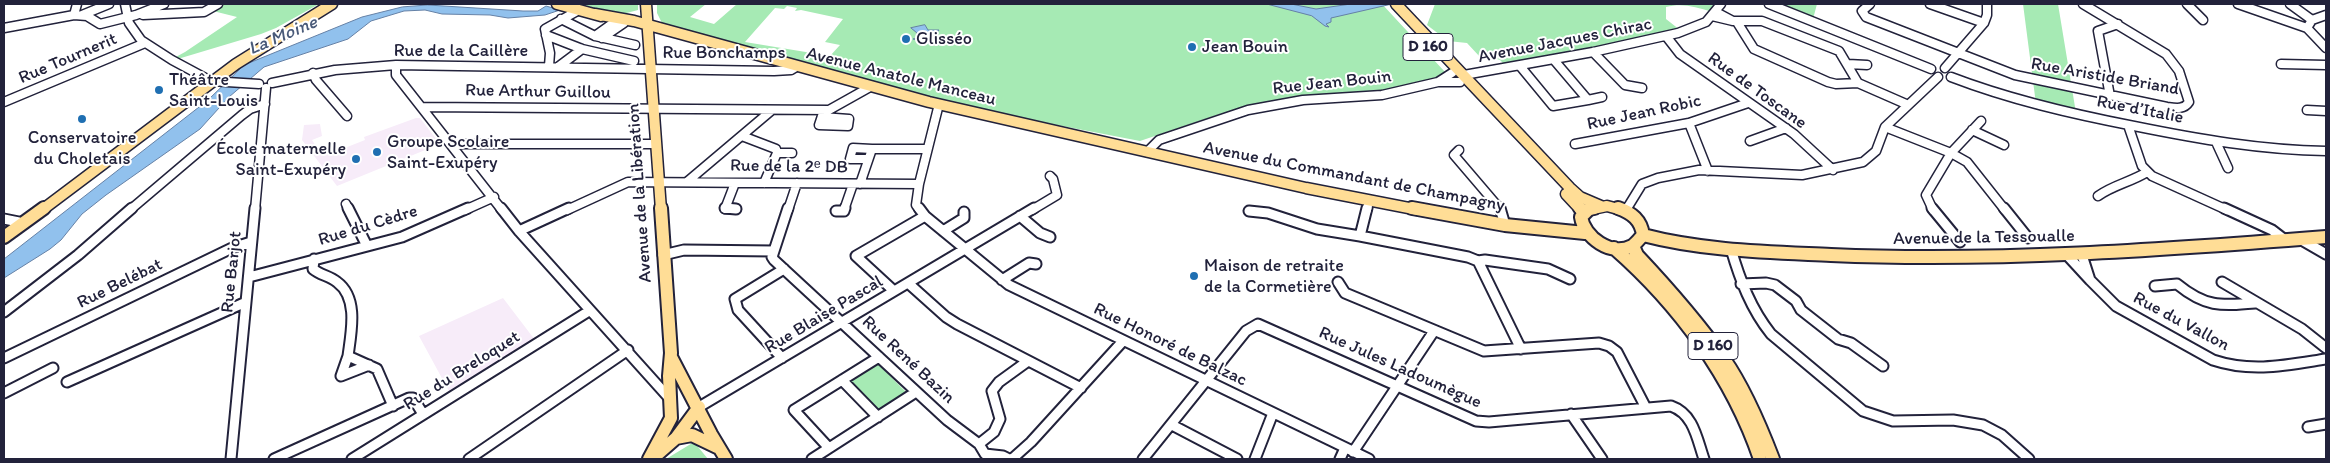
<!DOCTYPE html>
<html>
<head>
<meta charset="utf-8">
<style>
  body { margin:0 }
  #map { position:relative; width:2330px; height:463px; overflow:hidden; background:#fff; font-family:Itim,sans-serif }
  canvas { display:block }
  .frame { position:absolute; inset:0; border:5px solid #22223b; pointer-events:none }
</style>
</head>
<body>
<div id="map">
<canvas width="2330" height="463"></canvas>
<div class="frame"></div>
</div>
<script>
const g = document.querySelector('canvas').getContext('2d');
g.lineJoin = 'round';
function fill(path, color) {
  g.fillStyle = color;
  g.fill(path, 'evenodd');
}
function strokePath(path, color, width, dash) {
  g.strokeStyle = color;
  g.lineWidth = width;
  g.lineCap = dash ? 'butt' : 'round';
  g.setLineDash(dash || []);
  g.stroke(path);
}
function write(font, color, halo, rows, align = 'center') {
  g.font = font + ' Itim,sans-serif';
  g.lineWidth = 4;
  g.setLineDash([]);
  g.textBaseline = 'middle';
  g.strokeStyle = halo;
  g.fillStyle = color;
  for (const [text, x, y, turn = 0] of rows) {
    g.save();
    g.translate(x, y);
    g.rotate((+turn || 0) * Math.PI / 180);
    g.textAlign = isNaN(turn) ? turn : align;
    if (halo) g.strokeText(text, 0, 0);
    g.fillText(text, 0, 0);
    g.restore();
  }
}
fill(new Path2D(`
  M416,118H420L440,144L337,186L302,140L304,125L320,124L322,136L312,140L321,154L331,150L332,153L365,140L364,137Z
  M503,298L535,340L450,393L419,336Z`), '#f7ecf9');
fill(new Path2D(`
  M225,4H319L276,28L261,34L181,58H174L185,52L237,17L213,11Z
  M581,4H638V10L619,15Z
  M657,4H706L690,17L714,24L737,4H1382L1445,72L1439,79L1388,92L1305,96L1223,113L1140,141L912,97L662,23L657,13ZM787,6L797,8L795,11L801,10L843,19L825,42L840,45L830,56L745,42L775,8L784,9Z
  M1435,4H1716L1712,12C1695,7 1683,3 1666,7V19L1680,30L1675,32L1506,66L1500,60L1484,55L1480,57L1467,43L1448,41L1427,25Z
  M1775,4H1817L1813,19Z
  M2023,4H2058L2076,113L2036,104Z
  M876,362L908,394L879,413L847,380Z
  M694,442L708,459H666Z`), '#a6eab4');
const water = new Path2D(`
  M1267,4H1291L1316,9L1351,4H1392L1331,18V22L1326,24L1329,27L1325,26L1312,16Z
  M428,5L523,11H538L546,6L560,10L545,15L508,18L490,15L442,14L425,10L404,11L371,21L348,39L264,67L229,97L200,129L106,195L82,214L61,240L50,249L4,278V259L208,100L244,65L362,17L402,7Z
  M925,25L928,30H939L932,39L934,42L926,44L925,41L913,39L917,38V33L911,28Z`);
fill(water, '#91c1ed');
strokePath(water, '#6581a6', 1);
const minorFar1 = new Path2D(`
  M125,4L129,23L141,40L172,60L211,81L259,84
  M1769,4L1931,69
  M1870,4L1862,11L1866,17L2015,75L2167,107C2175,108 2184,110 2189,102L2179,71L2166,54L2083,4
  M1930,4L1984,23
  M2187,4L2203,20
  M2238,4L2307,28
  M2290,4L2312,20
  M74,15L77,4
  M82,15L109,4
  M143,15L204,12L218,4
  M2326,15L2312,20L2307,28L2326,48
  M1712,16L1733,21L1716,12
  M561,19L595,36L635,45
  M1733,21H1762L1839,51L1858,83L1906,104
  M1737,22L1754,49L1828,82L1836,84L1858,83
  M4,28L74,15L87,16L100,24L136,15L164,4
  M546,35L582,49L634,61
  M595,36L616,21
  M1666,36L1680,54L1794,134L1833,170
  M602,38L624,23
  M1593,52L1625,85L1642,88
  M1848,64L1867,65
  M2281,64L2326,65
  M396,65V75L502,210
  M549,66L550,53L545,29L579,10
  M1520,66L1553,106L1588,100L1554,60
  M558,67L582,49
  M1945,68L1984,23L1987,15V4
  M313,73L316,80L347,116
  M1452,73L1438,82H1460
  M1464,75L1593,52L1678,33L1706,22L1721,4
  M1951,77C2011,100 2072,114 2134,126C2198,139 2261,150 2326,151
  M272,83L335,70L396,65L774,71L791,70L796,67
  M2110,96L2098,31L2118,24
  M1588,100L1602,97
  M4,102L145,43
  M422,107L829,110L870,87
  M2307,110L2326,111
  M822,117L849,119L848,126L819,125L824,110
  M1689,123L1708,171
  M2128,125L2142,166L2152,176L2227,210
  M1885,127L1951,153L1967,162L2005,210
  M1972,130L2004,145
  M742,136L776,149L777,153L764,183
  M1750,141L1786,128
  M2216,142L2228,168
  M1575,144L1689,123L1748,103
  M454,146L463,144H656
  M1459,150L1454,155L1501,210
  M1147,152L1159,140L1248,110L1303,100L1382,95L1438,82
  M777,153H792
  M868,159H850L853,148L872,149
  M688,181L772,110
  M735,183L725,209H736
  M860,184L872,149H927
  M2098,196C2113,185 2131,182 2147,172
  M346,204L349,210
  M130,210L242,115L250,109L265,104
  M255,210L266,88
  M465,210L494,197
  M567,210L628,182L919,184
  M788,210L797,183
  M844,210L853,184
  M920,210L916,205L919,184L939,104
  M1032,210L1057,195L1053,179L1050,176
  M1367,210L1369,201
  M1626,210L1642,184L1658,178L1699,170L1802,175L1863,162L1876,151L1885,127L1938,77
  M1933,210L1926,195L1951,153L1981,121`);
const minor = new Path2D(`
  M348,208L367,246
  M501,208L519,231L670,399
  M725,208L736,209
  M788,208L772,257L774,260L947,420L979,444L985,454
  M919,208L925,216L1009,285L1369,459
  M1367,208L1360,236L1468,257L1478,261L1521,349
  M1500,208L1505,225
  M1932,208L1960,242
  M2004,208L2028,238
  M2224,208L2272,230L2285,240
  M836,211H844L845,208
  M1249,211L1268,213L1317,229L1360,236
  M1625,211L1627,208
  M1020,216L1040,233L1050,237
  M4,219L19,222
  M519,231L569,208
  M943,231L964,218V212
  M2300,239L2326,254
  M1731,249C1740,280 1751,309 1771,334L1863,411L1893,421L1953,420L1983,425L2002,435L2029,459
  M663,255L684,250L774,251
  M2067,255L2090,280L2082,255
  M314,259L313,269C320,275 330,276 337,282C359,298 351,333 348,356L377,369L393,406
  M1478,261L1485,260L1548,269L1570,279
  M249,277L402,237L468,208
  M1002,280L1029,263L1036,264
  M2090,280L2116,306L2213,360C2252,373 2287,365 2326,359
  M1338,282L1345,293L1484,351L1599,343L1609,346L1617,352L1646,408
  M2222,282L2302,329L2326,348
  M908,283L946,317L957,324L1081,388
  M1741,284L1766,283L1775,285L1796,301L1801,310L1838,339L1851,343L1883,366
  M2155,286L2177,284C2205,307 2220,306 2255,303
  M894,291L856,256L925,216
  M4,312L78,255L132,208
  M348,356L341,376L369,365
  M4,358L232,248L251,242
  M782,358L738,310L735,299L784,269
  M842,380L878,417
  M67,382L246,302
  M4,393L53,368
  M699,407L1034,208
  M1571,414L1602,459
  M1172,425L1237,459
  M2308,427L2326,424
  M979,444L994,432L1000,419L992,391L999,382L1028,361
  M829,448L794,410L879,357
  M1353,452L1434,331
  M985,454L1003,456L1009,459
  M231,459L255,208
  M274,459L409,398H413L423,414
  M352,459L589,311
  M469,459L628,350
  M812,459L916,392
  M1012,459L1031,442L1123,341
  M1143,459L1246,331L1258,324L1476,421L1489,422L1671,406C1694,414 1697,439 1704,459
  M1255,459L1273,413
  M1340,459L1345,448`);
const majorFar1 = new Path2D(`
  M557,4L601,16
  M646,4L661,210
  M1396,4L1570,188L1580,197L1601,206
  M595,14L634,21L929,102L1306,188L1419,210
  M1566,194L1581,210
  M42,210L236,64L332,4
  M1588,210L1607,206L1622,210`);
const major = new Path2D(`
  M1412,208L1505,225L1585,233
  M1580,208L1584,213
  M1594,208L1589,209L1581,217C1584,237 1611,257 1632,246C1636,244 1640,238 1643,235C1641,220 1632,213 1618,208
  M1643,235C1704,251 1768,252 1831,255C1996,262 2161,250 2326,237
  M4,237L44,208
  M1633,246L1637,255C1668,288 1698,322 1724,359C1745,389 1760,425 1773,459
  M1614,248C1679,305 1732,377 1760,459
  M671,357L711,434L726,459
  M676,438L692,435L717,447
  M649,459L671,418L669,376L671,353L661,208
  M652,459L676,438L699,407`);
strokePath(minorFar1, '#22223b', 11);
strokePath(minor, '#22223b', 13);
strokePath(majorFar1, '#22223b', 13);
strokePath(major, '#22223b', 16);
strokePath(minorFar1, '#fff', 8);
strokePath(minor, '#fff', 9);
strokePath(majorFar1, '#ffdd96', 10);
strokePath(major, '#ffdd96', 12);
for (const [x, y, r, color] of [
  [906,39,5,"#1f6fb2"],
  [1192,47,5,"#1f6fb2"],
  [159,90,5,"#1f6fb2"],
  [82,119,5,"#1f6fb2"],
  [377,152,5,"#1f6fb2"],
  [356,159,5,"#1f6fb2"],
  [1194,276,5,"#1f6fb2"]
]) {
  const dot = new Path2D();
  dot.arc(x, y, r, 0, 2 * Math.PI);
  g.fillStyle = color;
  g.fill(dot);
  strokePath(dot, '#fff', 2);
}
for (const [x, y, w] of [
  [1428,47,50],
  [1713,346,50]
]) {
  const box = new Path2D();
  box.roundRect(x - w / 2, y - 13.5, w, 27, 4);
  g.fillStyle = '#fff';
  g.fill(box);
  strokePath(box, '#22223b', 1);
}
write('bold 16px', '#22223b', null, [
  ["D 160",1428,47],
  ["D 160",1713,346]
]);
write('18px', '#22223b', '#fff', [
  ["Glisséo",916,39],
  ["Jean Bouin",1202,47],
  ["Théâtre",169,80],
  ["Saint-Louis",169,101],
  ["Conservatoire",82,138,"center"],
  ["du Choletais",82,159,"center"],
  ["Groupe Scolaire",387,142],
  ["Saint-Exupéry",387,163],
  ["École maternelle",346,149,"right"],
  ["Saint-Exupéry",346,170,"right"],
  ["Maison de retraite",1204,266],
  ["de la Cormetière",1204,287]
], 'left');
write('18px', '#22223b', '#fff', [
  ["Avenue Jacques Chirac",1565,41,-11],
  ["Rue de la Caillère",461,51],
  ["Rue Bonchamps",724,53],
  ["Rue Tournerit",68,59,-23],
  ["Avenue Anatole Manceau",901,77,14],
  ["Rue Aristide Briand",2105,77,10],
  ["Rue Jean Bouin",1332,83,-6],
  ["Rue de Toscane",1757,91,36],
  ["Rue Arthur Guillou",538,92,1],
  ["Rue d’Italie",2140,110,11],
  ["Rue Jean Robic",1644,113,-12],
  ["Rue de la 2ᵉ DB",789,167,1],
  ["Avenue du Commandant de Champagny",1354,177,11],
  ["Avenue de la Libération",640,193,-94],
  ["Rue du Cèdre",368,226,-17],
  ["Avenue de la Tessoualle",1984,238,-1],
  ["Rue Barjot",232,272,-84],
  ["Rue Belébat",120,284,-26],
  ["Rue Blaise Pascal",824,315,-31],
  ["Rue du Vallon",2181,322,28],
  ["Rue Honoré de Balzac",1170,345,26],
  ["Rue René Bazin",908,360,43],
  ["Rue Jules Ladoumègue",1400,368,24],
  ["Rue du Breloquet",462,371,-32]
]);
write('italic 19px', '#495a79', '#fff', [
  ["La Moine",283,36,-23]
]);
</script>
</body>
</html>
